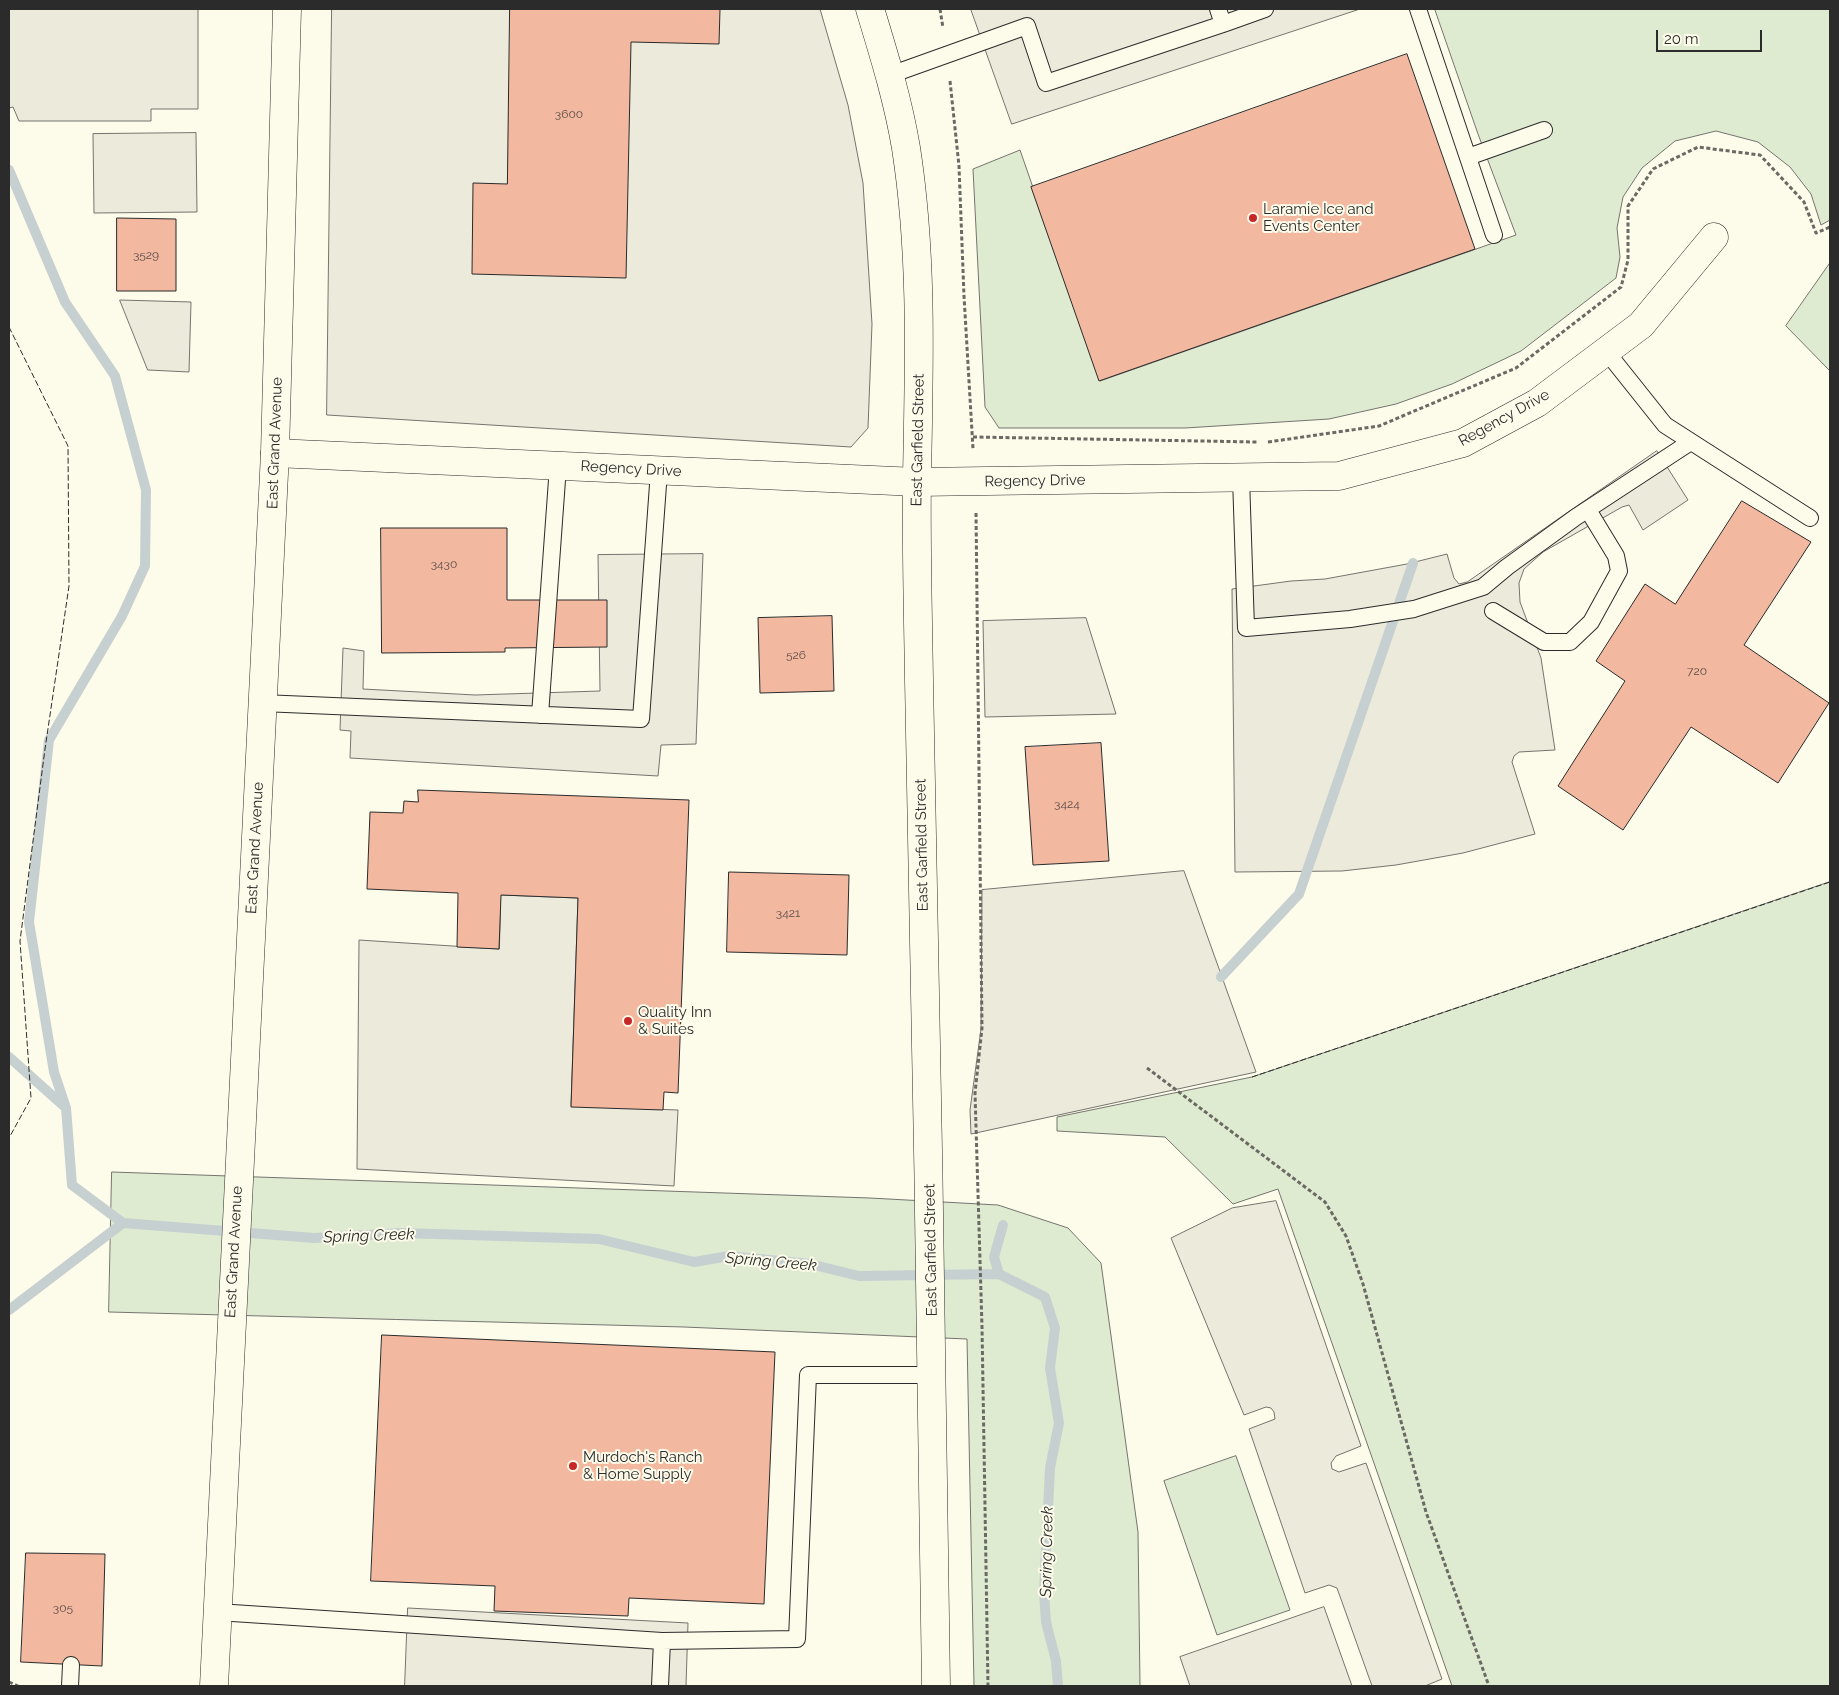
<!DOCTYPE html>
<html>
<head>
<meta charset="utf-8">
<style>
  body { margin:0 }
  #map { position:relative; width:1839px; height:1695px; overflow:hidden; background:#fdfbea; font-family:Raleway,sans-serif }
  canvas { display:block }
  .frame { position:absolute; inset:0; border:10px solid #2b2b2b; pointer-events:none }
  .scale { position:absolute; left:1656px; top:30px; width:106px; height:22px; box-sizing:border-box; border:2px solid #2b2b2b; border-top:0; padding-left:6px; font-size:15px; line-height:18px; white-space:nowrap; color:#2b2b2b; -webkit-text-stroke:4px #fdfbea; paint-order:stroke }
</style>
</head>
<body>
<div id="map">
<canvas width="1839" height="1695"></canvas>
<div class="frame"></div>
<div class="scale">20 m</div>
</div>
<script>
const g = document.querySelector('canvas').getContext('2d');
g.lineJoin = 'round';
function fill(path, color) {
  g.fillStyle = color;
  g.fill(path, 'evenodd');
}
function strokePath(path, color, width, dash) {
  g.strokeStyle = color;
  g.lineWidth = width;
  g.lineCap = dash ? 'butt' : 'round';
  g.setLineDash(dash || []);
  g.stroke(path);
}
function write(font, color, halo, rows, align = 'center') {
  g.font = font + ' Raleway,sans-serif';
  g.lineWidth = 4;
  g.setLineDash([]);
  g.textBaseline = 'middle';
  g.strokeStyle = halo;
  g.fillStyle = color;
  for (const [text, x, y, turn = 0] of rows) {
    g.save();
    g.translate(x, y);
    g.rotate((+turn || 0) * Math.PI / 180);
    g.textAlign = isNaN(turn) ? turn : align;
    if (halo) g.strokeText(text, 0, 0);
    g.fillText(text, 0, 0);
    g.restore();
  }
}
const green = new Path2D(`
  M1435,9H1830V220L1821,225L1811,194L1790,167L1758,142L1716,131L1675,141L1642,168L1623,197L1617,228L1620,257L1616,278L1521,351L1452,384L1396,404L1329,419L1185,428H999L985,407L973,169L1020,150L1100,381L1516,235L1478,134Z
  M1830,263V371L1786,326Z
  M1830,882V1686H1452L1278,1189L1233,1204L1165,1137L1057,1131V1117L1252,1077Z
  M112,1172L870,1198L998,1205L1068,1228L1101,1263L1138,1532L1140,1686H974L967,1339L684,1327L109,1312Z
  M1236,1456L1290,1610L1217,1635L1164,1481Z`);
fill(green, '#deebd1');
strokePath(green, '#74746e', 1);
const parking = new Path2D(`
  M9,9H198V109H151V121H19L13,107L9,108Z
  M332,9H820L848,105L863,183L872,324L868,428L851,447L327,415Z
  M971,9H1360L1012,124Z
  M196,133L197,212L94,213L93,134Z
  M120,300L191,302L189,372L148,370Z
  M1657,451L1688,500L1643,530L1629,505L1622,507L1543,552L1524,569L1519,583L1520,602L1541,658L1555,750L1519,752L1514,756L1512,762L1535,834L1463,853L1396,865L1342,871L1235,872L1232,589L1291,581L1325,579L1407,564L1447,554L1454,578L1459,584L1467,582Z
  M703,554L696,744L661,745L658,776L350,758L351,731L340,730L343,648L364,651L363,689L475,695L600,691L598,555Z
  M1086,618L1116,714L985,717L983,621Z
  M1184,871L1256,1072L971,1134L970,1110L981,1029L982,890Z
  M501,895L578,898L571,1106L678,1110L674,1186L357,1169L359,940L499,949Z
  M1276,1201L1361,1446L1336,1456L1331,1463L1332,1469L1339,1472L1366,1463L1442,1679L1425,1686H1372L1337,1588L1329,1585L1305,1593L1249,1429L1275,1419L1274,1412L1271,1408L1266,1407L1244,1415L1171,1238L1232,1208Z
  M1324,1607L1352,1686H1190L1180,1657Z
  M408,1608L688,1623L686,1686H405Z`);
fill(parking, '#eceadb');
strokePath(parking, '#74746e', 1);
strokePath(new Path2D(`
  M9,170L65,302L115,376L146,490L145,566L122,616L49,740L29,922L54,1072L66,1108L72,1185L123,1223
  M1221,977L1299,894L1413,563
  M9,1057L65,1107
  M999,1274L994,1257L1003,1225
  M9,1310L123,1223L314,1238L402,1233L599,1239L694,1262L729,1256L810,1264L859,1276L999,1274L1045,1297L1055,1328L1050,1368L1059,1423L1050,1468L1044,1593L1046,1622L1056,1661L1058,1686`), '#c7d0d0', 10);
const building = new Path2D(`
  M510,9H720L719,44L631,42L626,278L472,274L473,183L507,184Z
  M1407,54L1475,249L1099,381L1031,187Z
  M117,218L176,219V291H117Z
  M1742,501L1811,542L1744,645L1829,703L1778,783L1691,727L1623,830L1558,786L1625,681L1596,661L1645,584L1675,604Z
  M381,528H507V600H607V647L505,648V652L382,653Z
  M832,616L834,691L760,693L758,618Z
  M1101,743L1109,861L1033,865L1025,747Z
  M418,790L689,800L678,1093L664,1092L663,1110L571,1107L578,898L501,895L499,949L457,947L458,893L367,889L370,812L403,813L404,801L418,802Z
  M729,872L849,875L847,955L727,952Z
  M382,1335L775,1352L764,1604L629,1598L628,1616L494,1611L495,1586L371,1581Z
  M26,1553L105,1554L102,1666L21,1662Z`);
fill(building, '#f2b8a0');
strokePath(building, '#2b2b2b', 1);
const service = new Path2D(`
  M1418,9L1494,235
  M1223,24L1265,9
  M890,75L1027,26L1046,83L1223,24L1218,9
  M1468,157L1544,130
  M1606,351L1665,425L1810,518
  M1241,478L1246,628L1350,619L1414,609L1483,587L1507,567L1576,517L1689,443
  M1493,611L1544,642H1570L1591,622L1619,571L1616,556L1588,510
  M262,703L641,719L659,471
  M540,715L558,466
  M217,1612L662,1641L797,1639L808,1375H933
  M70,1686L71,1665
  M660,1686L662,1641`);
const minor = new Path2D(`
  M275,453L917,482L1339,476L1463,443L1537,403L1641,325L1714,237`);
const tertiary = new Path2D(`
  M870,9C884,55 898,100 906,148C923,257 919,367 917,477C916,545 918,612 919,680C925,1015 933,1351 936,1686`);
const primary = new Path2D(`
  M214,1686L275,453L287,9`);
strokePath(service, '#2b2b2b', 18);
strokePath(minor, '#2b2b2b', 29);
strokePath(tertiary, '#2b2b2b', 29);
strokePath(primary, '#2b2b2b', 29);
strokePath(new Path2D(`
  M940,9L943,28
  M950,81L959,166L964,296L973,449
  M973,437L1257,442
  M1268,442L1379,426L1516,368L1621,287L1628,260V206L1653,169L1698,147L1760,155L1804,202L1816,233L1830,227
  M976,513L982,1028L975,1093L982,1327L988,1686
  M1147,1068L1325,1202L1346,1236L1363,1284L1426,1512L1489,1686
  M9,1682L18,1686`), '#6a6964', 3, [4, 2.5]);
strokePath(service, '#fdfbea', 16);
strokePath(minor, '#fdfbea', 28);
strokePath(tertiary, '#fdfbea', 28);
strokePath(primary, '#fdfbea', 28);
strokePath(new Path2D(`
  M9,327L68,446L69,586L45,749L20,941L31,1098L9,1138
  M1252,1077L1830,882`), '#2b2b2b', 1, [6, 2.5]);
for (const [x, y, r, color] of [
  [1253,218,5,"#c62828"],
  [628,1021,5,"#c62828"],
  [573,1466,5,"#c62828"]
]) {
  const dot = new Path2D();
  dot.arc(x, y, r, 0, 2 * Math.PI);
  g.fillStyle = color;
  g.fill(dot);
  strokePath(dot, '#fdfbea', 2);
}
write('12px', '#5d4e48', null, [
  ["3600",569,114],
  ["3529",146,255],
  ["3430",444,564],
  ["526",796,655],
  ["720",1697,671],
  ["3424",1067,804],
  ["3421",788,913],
  ["305",63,1608]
]);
write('15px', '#2b2b2b', '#fdfbea', [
  ["Laramie Ice and",1263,209],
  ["Events Center",1263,226],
  ["Quality Inn",638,1012],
  ["& Suites",638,1029],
  ["Murdoch's Ranch",583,1457],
  ["& Home Supply",583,1474]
], 'left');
write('15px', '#2b2b2b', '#fdfbea', [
  ["Regency Drive",1504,418,-29],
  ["East Garfield Street",918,440,-89],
  ["East Grand Avenue",275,443,-88],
  ["Regency Drive",631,469,3],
  ["Regency Drive",1035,481,-1],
  ["East Garfield Street",922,845,-91],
  ["East Grand Avenue",255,848,-87],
  ["East Garfield Street",931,1250,-91],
  ["East Grand Avenue",234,1252,-87]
]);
write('italic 16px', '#2b2b2b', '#fdfbea', [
  ["Spring Creek",369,1236,-2],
  ["Spring Creek",771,1262,5],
  ["Spring Creek",1047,1552,-89]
]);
</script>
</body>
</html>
